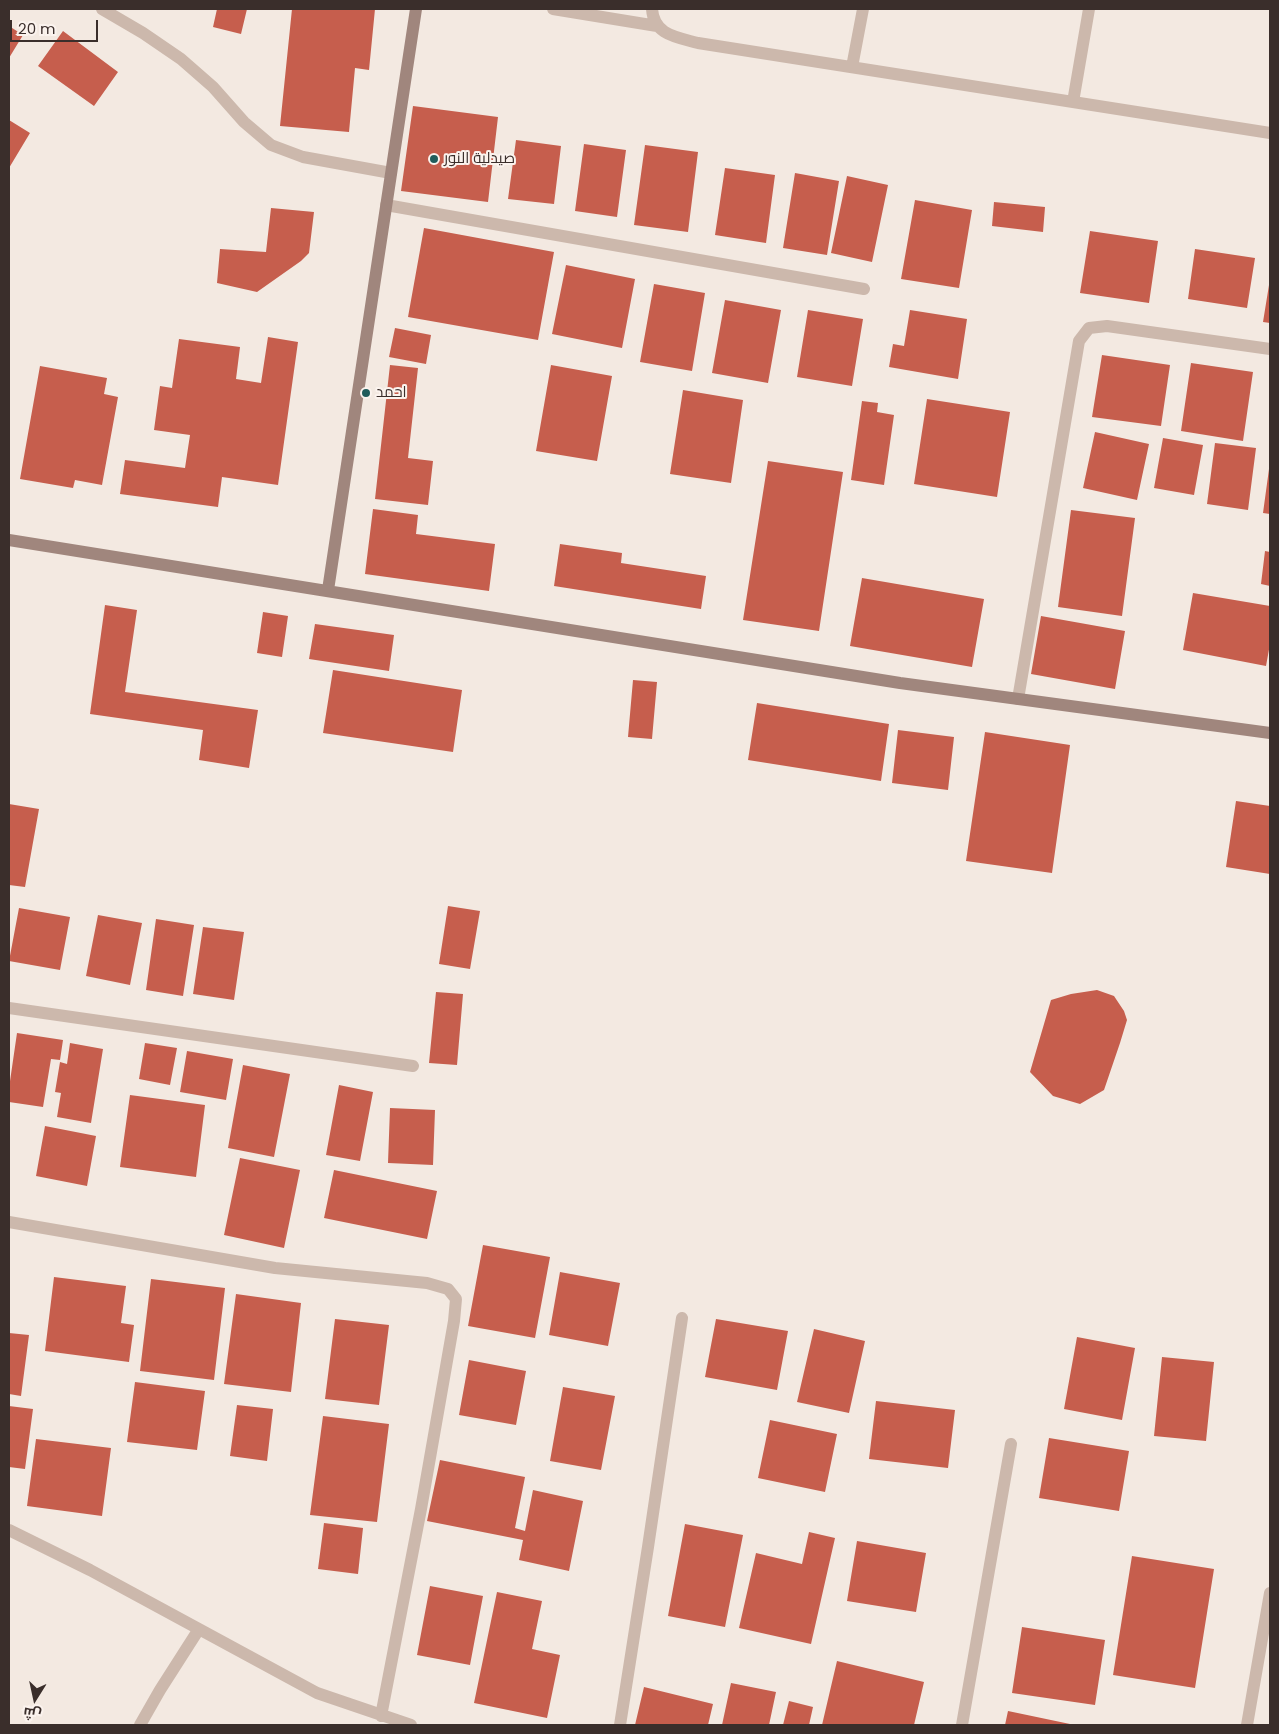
<!DOCTYPE html>
<html>
<head>
<meta charset="utf-8">
<style>
  body { margin:0 }
  #map { position:relative; width:1279px; height:1734px; overflow:hidden; background:#f3e9e1; font-family:Poppins,Cairo,sans-serif }
  canvas { display:block }
  .frame { position:absolute; inset:0; border:10px solid #3a2e2b; pointer-events:none }
  .north { position:absolute; left:10px; top:1674px; width:50px; height:50px; -webkit-text-stroke:4px #fbf3ee; paint-order:stroke; rotate:190deg; font-size:14px; font-weight:700; line-height:20px; text-align:center; color:#3a2e2b }
  .north::after { content:''; display:block; margin:auto; width:18px; height:22px; background:#3a2e2b; clip-path:polygon(50% 0,100% 100%,50% 72%,0 100%) }
  .scale { position:absolute; left:10px; top:20px; width:88px; height:22px; box-sizing:border-box; border:2px solid #3a2e2b; border-top:0; padding-left:6px; font-size:15px; line-height:18px; white-space:nowrap; color:#3a2e2b; -webkit-text-stroke:4px #fbf3ee; paint-order:stroke }
</style>
</head>
<body>
<div id="map">
<canvas width="1279" height="1734"></canvas>
<div class="frame"></div>
<div class="north">ش</div>
<div class="scale">20 m</div>
</div>
<script>
const g = document.querySelector('canvas').getContext('2d');
g.lineJoin = 'round';
function fill(path, color) {
  g.fillStyle = color;
  g.fill(path, 'evenodd');
}
function strokePath(path, color, width, dash) {
  g.strokeStyle = color;
  g.lineWidth = width;
  g.lineCap = dash ? 'butt' : 'round';
  g.setLineDash(dash || []);
  g.stroke(path);
}
function write(font, color, halo, rows, align = 'center') {
  g.font = font + ' Poppins,Cairo,sans-serif';
  g.lineWidth = 4;
  g.setLineDash([]);
  g.textBaseline = 'middle';
  g.strokeStyle = halo;
  g.fillStyle = color;
  for (const [text, x, y, turn = 0] of rows) {
    g.save();
    g.translate(x, y);
    g.rotate((+turn || 0) * Math.PI / 180);
    g.textAlign = isNaN(turn) ? turn : align;
    if (halo) g.strokeText(text, 0, 0);
    g.fillText(text, 0, 0);
    g.restore();
  }
}
fill(new Path2D(`
  M217,9H247L241,34L213,27Z
  M292,9H375L369,70L355,68L349,132L280,126Z
  M9,26L23,35L9,58Z
  M63,31L118,72L94,106L38,66Z
  M413,106L498,117L488,202L401,191Z
  M9,120L30,133L9,168Z
  M516,140L561,146L554,204L508,199Z
  M584,144L626,150L617,217L575,211Z
  M645,145L698,152L688,232L634,225Z
  M725,168L775,175L766,243L715,235Z
  M795,173L839,181L827,255L783,248Z
  M847,176L888,185L872,262L831,253Z
  M915,200L972,210L959,288L901,279Z
  M994,202L1045,207L1043,232L992,226Z
  M271,208L314,212L309,253L301,261L257,292L217,283L220,249L266,252Z
  M424,228L554,252L538,340L408,317Z
  M1090,231L1158,241L1149,303L1080,293Z
  M1195,249L1255,258L1247,308L1188,299Z
  M566,265L635,279L622,348L552,334Z
  M654,284L705,293L692,371L640,362Z
  M1269,285H1270V323L1263,322Z
  M725,300L781,310L768,383L712,373Z
  M808,310L863,319L852,386L797,377Z
  M910,310L967,319L958,379L889,367L893,344L904,346Z
  M395,328L431,335L426,364L389,357Z
  M268,337L298,342L278,485L222,477L218,507L120,494L125,460L185,468L190,435L154,430L160,386L172,388L179,339L240,347L236,379L261,383Z
  M1102,355L1170,365L1161,426L1092,417Z
  M1191,363L1253,372L1243,441L1181,431Z
  M390,365L418,368L408,458L433,461L428,505L375,499Z
  M551,365L612,376L597,461L536,451Z
  M40,366L107,378L104,394L118,397L102,485L75,480L73,488L20,479Z
  M683,390L743,400L731,483L670,474Z
  M927,399L1010,412L997,497L914,484Z
  M862,401L878,403L877,412L894,415L884,485L851,480Z
  M1095,432L1149,444L1137,500L1083,488Z
  M1163,438L1203,445L1194,495L1154,488Z
  M1215,443L1256,448L1248,510L1207,504Z
  M768,461L843,472L819,631L743,620Z
  M1269,469H1270V514L1263,513Z
  M373,509L418,515L416,534L495,544L489,591L365,574Z
  M1071,510L1135,518L1122,616L1058,607Z
  M560,544L622,553L621,563L706,576L701,609L554,586Z
  M1265,551L1270,552V586L1261,584Z
  M862,578L984,599L972,667L850,646Z
  M1193,593L1270,606V644L1266,666L1183,650Z
  M105,605L137,610L125,692L258,710L249,768L199,760L203,730L90,714Z
  M263,612L288,616L282,657L257,653Z
  M1041,616L1125,631L1115,689L1031,674Z
  M315,624L394,635L389,671L309,659Z
  M333,670L462,690L453,752L323,733Z
  M633,680L657,682L652,739L628,737Z
  M757,703L889,724L881,781L748,760Z
  M898,730L954,737L948,790L892,783Z
  M985,732L1070,745L1052,873L966,861Z
  M1236,801L1270,806V874L1226,867Z
  M9,804L39,809L25,887L9,885Z
  M448,906L480,911L470,969L439,964Z
  M19,908L70,917L60,970L9,961Z
  M98,915L142,923L130,985L86,976Z
  M156,919L194,925L183,996L146,990Z
  M203,927L244,932L234,1000L193,994Z
  M1097,990L1114,996L1124,1011L1127,1020L1120,1043L1104,1090L1080,1104L1053,1096L1030,1072L1051,1000L1071,994Z
  M436,992L463,994L457,1065L429,1063Z
  M17,1033L63,1040L60,1060L51,1059L43,1107L9,1102V1088Z
  M70,1043L103,1049L91,1123L57,1117L61,1093L55,1092L60,1062L67,1064Z
  M145,1043L177,1048L170,1085L139,1079Z
  M187,1051L233,1059L226,1100L180,1092Z
  M243,1065L290,1074L274,1157L228,1148Z
  M339,1085L373,1092L360,1161L326,1155Z
  M130,1095L205,1105L196,1177L120,1167Z
  M390,1108L435,1110L433,1165L388,1163Z
  M45,1126L96,1136L87,1186L36,1176Z
  M240,1158L300,1170L284,1248L224,1235Z
  M334,1170L437,1191L427,1239L324,1218Z
  M483,1245L550,1257L535,1338L468,1326Z
  M560,1272L620,1283L608,1346L549,1335Z
  M54,1277L126,1286L121,1323L134,1325L129,1362L45,1351Z
  M151,1279L225,1288L214,1380L140,1371Z
  M236,1294L301,1303L291,1392L224,1384Z
  M335,1319L389,1325L379,1405L325,1399Z
  M716,1319L788,1331L777,1390L705,1377Z
  M814,1329L865,1341L849,1413L797,1402Z
  M9,1333L29,1335L21,1396L9,1394Z
  M1077,1337L1135,1348L1122,1420L1064,1409Z
  M1162,1357L1214,1362L1206,1441L1154,1436Z
  M469,1360L526,1371L516,1425L459,1415Z
  M135,1382L205,1391L197,1450L127,1442Z
  M563,1387L615,1396L601,1470L550,1461Z
  M876,1401L955,1410L948,1468L869,1459Z
  M237,1405L273,1409L267,1461L230,1456Z
  M9,1406L33,1409L25,1469L9,1467Z
  M323,1416L389,1424L377,1522L310,1515Z
  M770,1420L837,1434L825,1492L758,1478Z
  M1049,1438L1129,1451L1119,1511L1039,1498Z
  M36,1439L111,1448L102,1516L27,1506Z
  M440,1460L525,1477L515,1528L525,1531L533,1490L583,1501L569,1571L519,1560L523,1540L427,1521Z
  M324,1523L363,1528L358,1574L318,1569Z
  M685,1524L743,1535L725,1627L668,1616Z
  M809,1532L835,1538L811,1644L739,1628L756,1553L802,1564Z
  M857,1541L926,1553L916,1612L847,1601Z
  M1132,1556L1214,1569L1195,1688L1113,1675Z
  M430,1586L483,1596L470,1665L417,1655Z
  M497,1592L542,1601L532,1649L560,1655L547,1718L474,1703Z
  M1022,1627L1105,1640L1095,1705L1012,1693Z
  M837,1661L924,1682L914,1725H822Z
  M731,1683L776,1692L769,1725H722Z
  M644,1687L713,1704L708,1725H635Z
  M789,1701L813,1707L809,1725H783Z
  M1008,1711L1070,1724V1725H1005Z`), '#c65e4d');
strokePath(new Path2D(`
  M102,9L143,33L181,59L213,87L244,122L271,145L303,157L391,173
  M553,9L657,26
  M652,9C654,35 676,37 698,43L1270,133
  M852,67L863,9
  M1073,102L1089,9
  M386,205L864,289
  M1018,699L1079,341L1089,328L1107,326L1270,349
  M9,1008L413,1066
  M9,1222L275,1268L427,1283L448,1289L456,1299L454,1321L421,1509L381,1716
  M9,1530L90,1570L317,1693L411,1725
  M140,1725L160,1690L199,1629
  M620,1725L648,1547L682,1318
  M962,1725L1011,1444
  M1247,1725L1270,1593`), '#ccb8ac', 12);
strokePath(new Path2D(`
  M9,540L900,683L1270,733
  M328,590L416,9`), '#a0867d', 12);
for (const [x, y, r, color] of [
  [434,159,5,"#205c5b"],
  [366,393,5,"#205c5b"]
]) {
  const dot = new Path2D();
  dot.arc(x, y, r, 0, 2 * Math.PI);
  g.fillStyle = color;
  g.fill(dot);
  strokePath(dot, '#fbf3ee', 2);
}
write('15px', '#3a2e2b', '#fbf3ee', [
  ["صيدلية النور",444,159],
  ["احمد",376,393]
], 'left');
</script>
</body>
</html>
